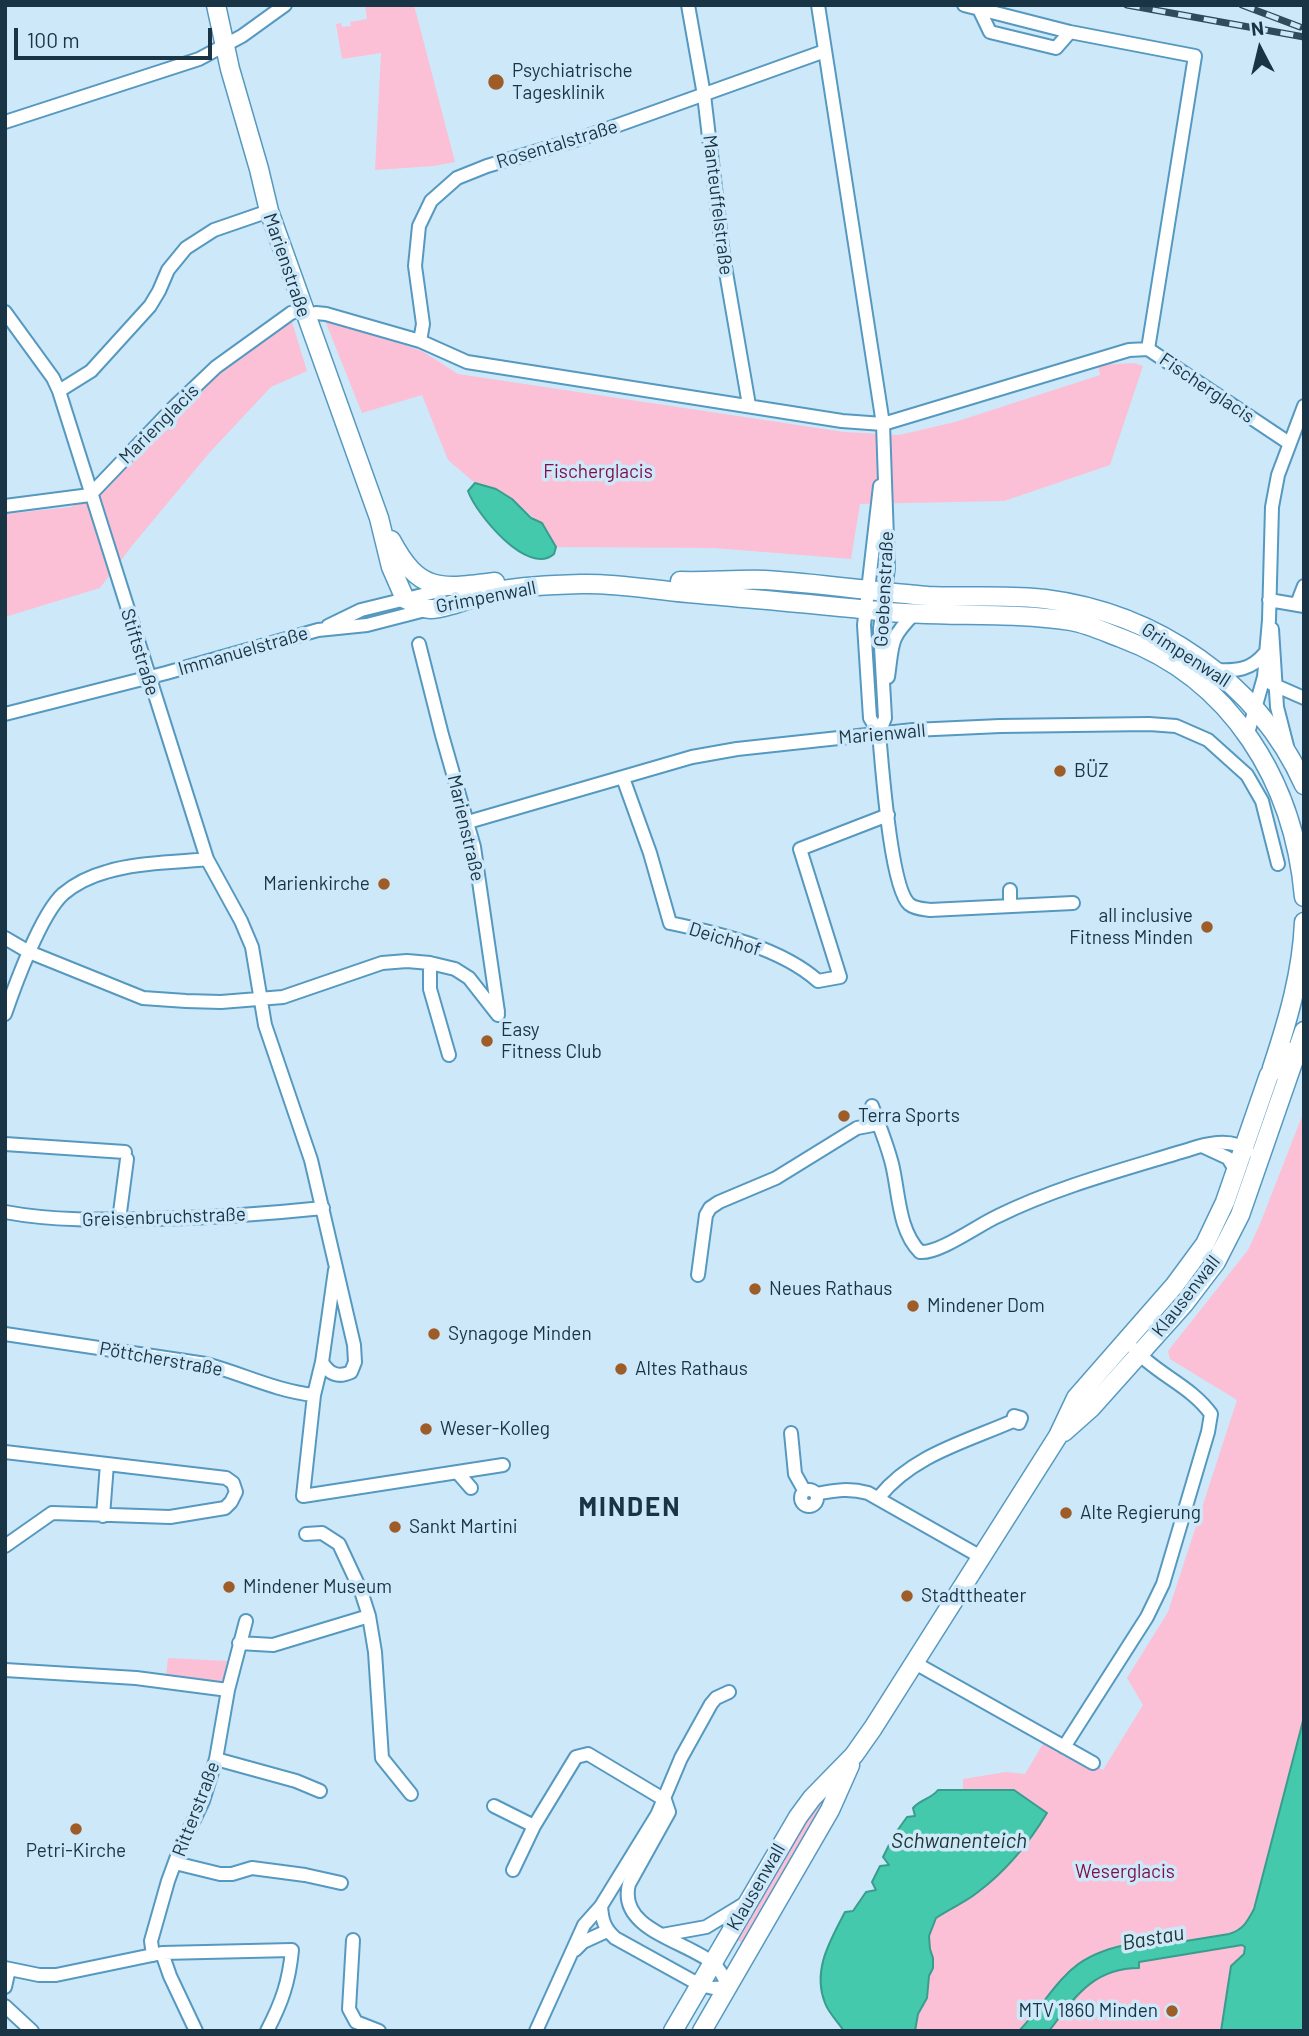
<!DOCTYPE html>
<html>
<head>
<meta charset="utf-8">
<style>
  body { margin:0 }
  #map { position:relative; width:1309px; height:2036px; overflow:hidden; background:#cde8f8; font-family:Barlow,sans-serif }
  canvas { display:block }
  .frame { position:absolute; inset:0; border:7px solid #183445; pointer-events:none }
  .north { position:absolute; left:1225px; top:14px; width:70px; height:70px; -webkit-text-stroke:5px #cde8f8; paint-order:stroke; rotate:353deg; font-size:19px; font-weight:700; line-height:28px; text-align:center; color:#183445 }
  .north::after { content:''; display:block; margin:auto; width:24px; height:32px; background:#183445; clip-path:polygon(50% 0,100% 100%,50% 72%,0 100%) }
  .scale { position:absolute; left:14px; top:28px; width:198px; height:32px; box-sizing:border-box; border:4px solid #183445; border-top:0; padding-left:9px; font-size:21px; line-height:24px; white-space:nowrap; color:#183445; -webkit-text-stroke:5px #cde8f8; paint-order:stroke }
</style>
</head>
<body>
<div id="map">
<canvas width="1309" height="2036"></canvas>
<div class="frame"></div>
<div class="north">N</div>
<div class="scale">100 m</div>
</div>
<script>
const g = document.querySelector('canvas').getContext('2d');
g.lineJoin = 'round';
function fill(path, color) {
  g.fillStyle = color;
  g.fill(path, 'evenodd');
}
function strokePath(path, color, width, dash) {
  g.strokeStyle = color;
  g.lineWidth = width;
  g.lineCap = dash ? 'butt' : 'round';
  g.setLineDash(dash || []);
  g.stroke(path);
}
function write(font, color, halo, rows, align = 'center') {
  g.font = font + ' Barlow,sans-serif';
  g.lineWidth = 7;
  g.setLineDash([]);
  g.textBaseline = 'middle';
  g.strokeStyle = halo;
  g.fillStyle = color;
  for (const [text, x, y, turn = 0] of rows) {
    g.save();
    g.translate(x, y);
    g.rotate((+turn || 0) * Math.PI / 180);
    g.textAlign = isNaN(turn) ? turn : align;
    if (halo) g.strokeText(text, 0, 0);
    g.fillText(text, 0, 0);
    g.restore();
  }
}
fill(new Path2D(`
  M365,5H414L455,162L434,166L375,170L381,53L342,59L336,24L341,23L342,27L351,26L350,22L367,19Z
  M324,318L422,351L458,374L844,432L899,435L955,422L1100,375L1098,365L1134,363L1143,366L1110,465L1004,501L860,504L851,559L714,548L556,547L549,533L527,512L496,489L475,483L448,460L422,395L362,413Z
  M292,322L307,371L271,387L210,452L131,547L100,588L5,617V514L71,507L90,495L215,372Z
  M1304,1111V1717L1254,1909C1247,1922 1242,1929 1229,1934L1230,1947L1242,1945L1245,1947L1244,1954L1231,1966L1221,2031H915L918,2014L927,1998L929,1976L933,1958L930,1949L929,1936L936,1918L977,1894L1014,1790H963V1779L1006,1772L1025,1774L1047,1737L1103,1770L1143,1705L1127,1678L1168,1612L1237,1400L1170,1359L1168,1351L1248,1250L1260,1224Z
  M168,1658L227,1661L223,1683L166,1677Z
  M824,1794L829,1797L743,1943L735,1939L793,1839Z`), '#fbc0d5');
const water = new Path2D(`
  M475,483L496,489L512,499L531,518L542,523L556,547L554,554C528,577 476,514 468,491Z
  M1304,1717V2031H1221L1231,1966L1244,1954L1245,1947L1242,1945L1139,1962V1968C1093,1968 1075,1997 1049,2031H1019C1062,1984 1065,1955 1135,1943L1137,1949L1229,1934C1243,1930 1247,1922 1254,1909Z
  M938,1790H1014L1047,1813C1029,1843 1006,1871 978,1892C966,1902 949,1909 936,1918L929,1936L930,1949L933,1958V1968L929,1976L927,1998L918,2014L915,2031H844C838,2022 828,2012 825,2003C812,1970 830,1941 845,1912L853,1911L866,1892L876,1890L872,1882L880,1866L889,1865L883,1857L889,1845L895,1844L892,1838L907,1817L915,1816L913,1808C921,1799 931,1799 938,1790Z`);
fill(water, '#45c9ad');
strokePath(water, '#389c8e', 2);
const street = new Path2D(`
  M688,5L704,95L723,255L749,405
  M818,5L883,424L888,568L880,629L885,718L879,733
  M964,5L1070,32L1195,56L1148,349
  M979,9L990,32L1056,48L1070,32
  M5,122L199,59L242,36L285,5
  M5,312L53,378L59,391L207,859L241,921L252,947L265,1025L311,1160L354,1345L355,1362L351,1372C338,1378 329,1374 322,1362
  M305,316L316,313L326,314L420,341L467,362L842,421L883,424L1129,350L1148,349L1289,443
  M420,341L423,324L415,266L419,226L431,201L457,178L487,166L582,138L825,51
  M59,391L91,371L150,306L159,291L168,270L186,248L214,230L269,211
  M880,486L864,625L870,718L879,733C882,764 890,886 909,904C915,909 923,909 930,910L1073,903
  M5,506L90,495L174,407L216,367L291,313L302,309
  M1269,600L1304,606
  M1297,604L1304,586
  M328,626L361,610L451,588
  M1272,629L1277,707L1287,746
  M419,644L442,735L474,847L498,1012
  M1216,670C1237,671 1251,670 1265,653
  M888,677C893,643 889,639 914,614
  M1272,684L1304,698
  M5,714L166,673L318,630L367,625L429,609
  M1248,733L1264,677L1269,620L1272,507L1278,475L1304,406
  M623,778L650,853L670,923C718,933 781,948 818,981L840,977L800,849L888,815
  M468,822L692,757L737,749L913,730L1000,726L1149,724L1176,726L1208,740L1247,775L1262,801L1278,864
  M1010,890V905
  M5,938L29,952L143,998L186,1001L221,1002L283,997L382,963L407,961L430,963L455,969L469,978L498,1015
  M430,963V989L449,1055
  M5,1014C15,985 41,914 63,894C75,884 91,876 106,872C137,862 174,863 207,859
  M872,1106C879,1125 887,1144 892,1164C899,1192 898,1230 920,1252C939,1254 978,1225 998,1216C1061,1185 1130,1168 1197,1147C1214,1142 1234,1139 1248,1151
  M5,1144L125,1152
  M1202,1146L1228,1158L1236,1171
  M5,1212C53,1221 102,1220 151,1219C208,1218 266,1214 323,1208
  M119,1220L127,1159
  M335,1270L322,1362L314,1395L303,1496L503,1465
  M698,1275L706,1215L710,1208L719,1202L776,1178L857,1128L878,1124
  M5,1334L206,1364C243,1374 276,1391 314,1395
  M791,1433L795,1474L804,1490
  M5,1452L226,1478L233,1483L236,1492L231,1502L225,1508L170,1517L52,1513L5,1546
  M458,1473L471,1488
  M801 1498a8 8 0 1 1 16 0a8 8 0 1 1-16 0Z
  M816,1494C835,1490 850,1488 868,1493L981,1557
  M879,1497C913,1455 965,1442 1013,1421L1019,1423L1021,1418L1014,1416L1013,1421
  M103,1516L107,1464
  M306,1534L322,1533L339,1544L361,1591L369,1616L375,1652L382,1758L411,1794
  M239,1643L273,1645L369,1616
  M915,1663L1093,1763
  M5,1670L136,1678L228,1690
  M1064,1747L1147,1617L1163,1584L1208,1432L1211,1414C1191,1386 1158,1375 1134,1349
  M216,1759L296,1781L320,1791
  M494,1806L534,1826
  M175,1863L220,1874H232L252,1868L305,1875L341,1883
  M513,1870L534,1826L576,1757L588,1754L665,1800
  M601,1906C602,1920 604,1928 615,1938L700,1985L713,1988L728,1987C724,1978 721,1970 714,1964C687,1941 617,1930 629,1884L669,1812L665,1800
  M662,1935L706,1927L744,1904
  M353,1940L349,2009L356,2022L379,2031
  M575,1950L583,1942L607,1931
  M162,1953L170,1976L196,2031
  M153,1955L151,1941L168,1881L179,1851L203,1801L216,1759L228,1690L246,1621
  M5,1968L39,1975H56L162,1953L292,1950C289,1982 282,2002 267,2031
  M5,1987L9,1969
  M5,2006L32,2031
  M536,2031L584,1925L601,1906L657,1815L681,1758L711,1704L716,1698L729,1692`);
const secondary = new Path2D(`
  M216,5L230,69L259,169L269,211L379,518L391,567L405,599C412,602 422,609 430,609C442,610 477,596 491,592C521,586 552,585 582,584C618,583 652,590 688,593C752,599 815,604 879,611C943,618 1007,611 1071,621C1088,624 1105,632 1121,638C1232,679 1294,782 1304,897
  M391,540C419,593 440,589 495,582
  M680,581C708,582 736,579 765,580C819,583 874,592 928,596C967,598 1006,594 1045,599C1156,613 1258,682 1304,785
  M1272,1068C1288,1020 1302,972 1304,922
  M1064,1432L1091,1408L1184,1304L1216,1262L1240,1215L1304,1031
  M673,2031L798,1817L812,1798L854,1755L873,1728L1058,1436L1076,1398L1174,1286L1205,1244L1225,1202L1269,1075L1287,1055L1304,1045
  M702,2031L830,1810L850,1765`);
strokePath(street, '#5699c0', 16);
strokePath(secondary, '#5699c0', 21);
strokePath(street, '#fff', 12);
strokePath(secondary, '#fff', 18);
const rail = new Path2D(`
  M1127,5L1304,37
  M1242,5L1300,27`);
strokePath(rail, '#2f4b5c', 7);
strokePath(rail, '#cde8f8', 4.5, [13]);
for (const [x, y, r, color] of [
  [496,82,9,"#9e5c28"],
  [1060,771,7,"#9e5c28"],
  [384,884,7,"#9e5c28"],
  [1207,927,7,"#9e5c28"],
  [487,1041,7,"#9e5c28"],
  [844,1116,7,"#9e5c28"],
  [755,1289,7,"#9e5c28"],
  [913,1306,7,"#9e5c28"],
  [434,1334,7,"#9e5c28"],
  [621,1369,7,"#9e5c28"],
  [426,1429,7,"#9e5c28"],
  [1066,1513,7,"#9e5c28"],
  [395,1527,7,"#9e5c28"],
  [229,1587,7,"#9e5c28"],
  [907,1596,7,"#9e5c28"],
  [76,1829,7,"#9e5c28"],
  [1172,2011,7,"#9e5c28"]
]) {
  const dot = new Path2D();
  dot.arc(x, y, r, 0, 2 * Math.PI);
  g.fillStyle = color;
  g.fill(dot);
  strokePath(dot, '#cde8f8', 2.5);
}
write('19px', '#183445', '#cde8f8', [
  ["Psychiatrische",512,71],
  ["Tagesklinik",512,93],
  ["BÜZ",1074,771],
  ["Marienkirche",370,884,"right"],
  ["all inclusive",1193,916,"right"],
  ["Fitness Minden",1193,938,"right"],
  ["Easy",501,1030],
  ["Fitness Club",501,1052],
  ["Terra Sports",858,1116],
  ["Neues Rathaus",769,1289],
  ["Mindener Dom",927,1306],
  ["Synagoge Minden",448,1334],
  ["Altes Rathaus",635,1369],
  ["Weser-Kolleg",440,1429],
  ["Alte Regierung",1080,1513],
  ["Sankt Martini",409,1527],
  ["Mindener Museum",243,1587],
  ["Stadttheater",921,1596],
  ["Petri-Kirche",76,1851,"center"],
  ["MTV 1860 Minden",1158,2011,"right"]
], 'left');
write('19px', '#183445', '#cde8f8', [
  ["Rosentalstraße",557,144,-17],
  ["Manteuffelstraße",718,205,83],
  ["Marienstraße",287,265,71],
  ["Fischerglacis",1207,388,34],
  ["Marienglacis",159,424,-45],
  ["Goebenstraße",884,589,-87],
  ["Grimpenwall",486,597,-11],
  ["Immanuelstraße",243,651,-16],
  ["Stiftstraße",140,652,73],
  ["Grimpenwall",1186,655,33],
  ["Marienwall",882,734,-5],
  ["Marienstraße",466,828,77],
  ["Deichhof",725,939,17],
  ["Greisenbruchstraße",164,1217,-2],
  ["Klausenwall",1186,1296,-52],
  ["Pöttcherstraße",161,1359,10],
  ["Ritterstraße",196,1809,-69],
  ["Klausenwall",756,1887,-60]
]);
write('19px', '#7e0d49', '#cde8f8', [
  ["Fischerglacis",598,472],
  ["Weserglacis",1125,1872]
]);
write('italic 21px', '#203630', '#cde8f8', [
  ["Schwanenteich",959,1841],
  ["Bastau",1153,1938,-10]
]);
g.letterSpacing = '2px';
write('bold 26px', '#183445', '#cde8f8', [
  ["MINDEN",630,1507]
]);
g.letterSpacing = '0px';
</script>
</body>
</html>
